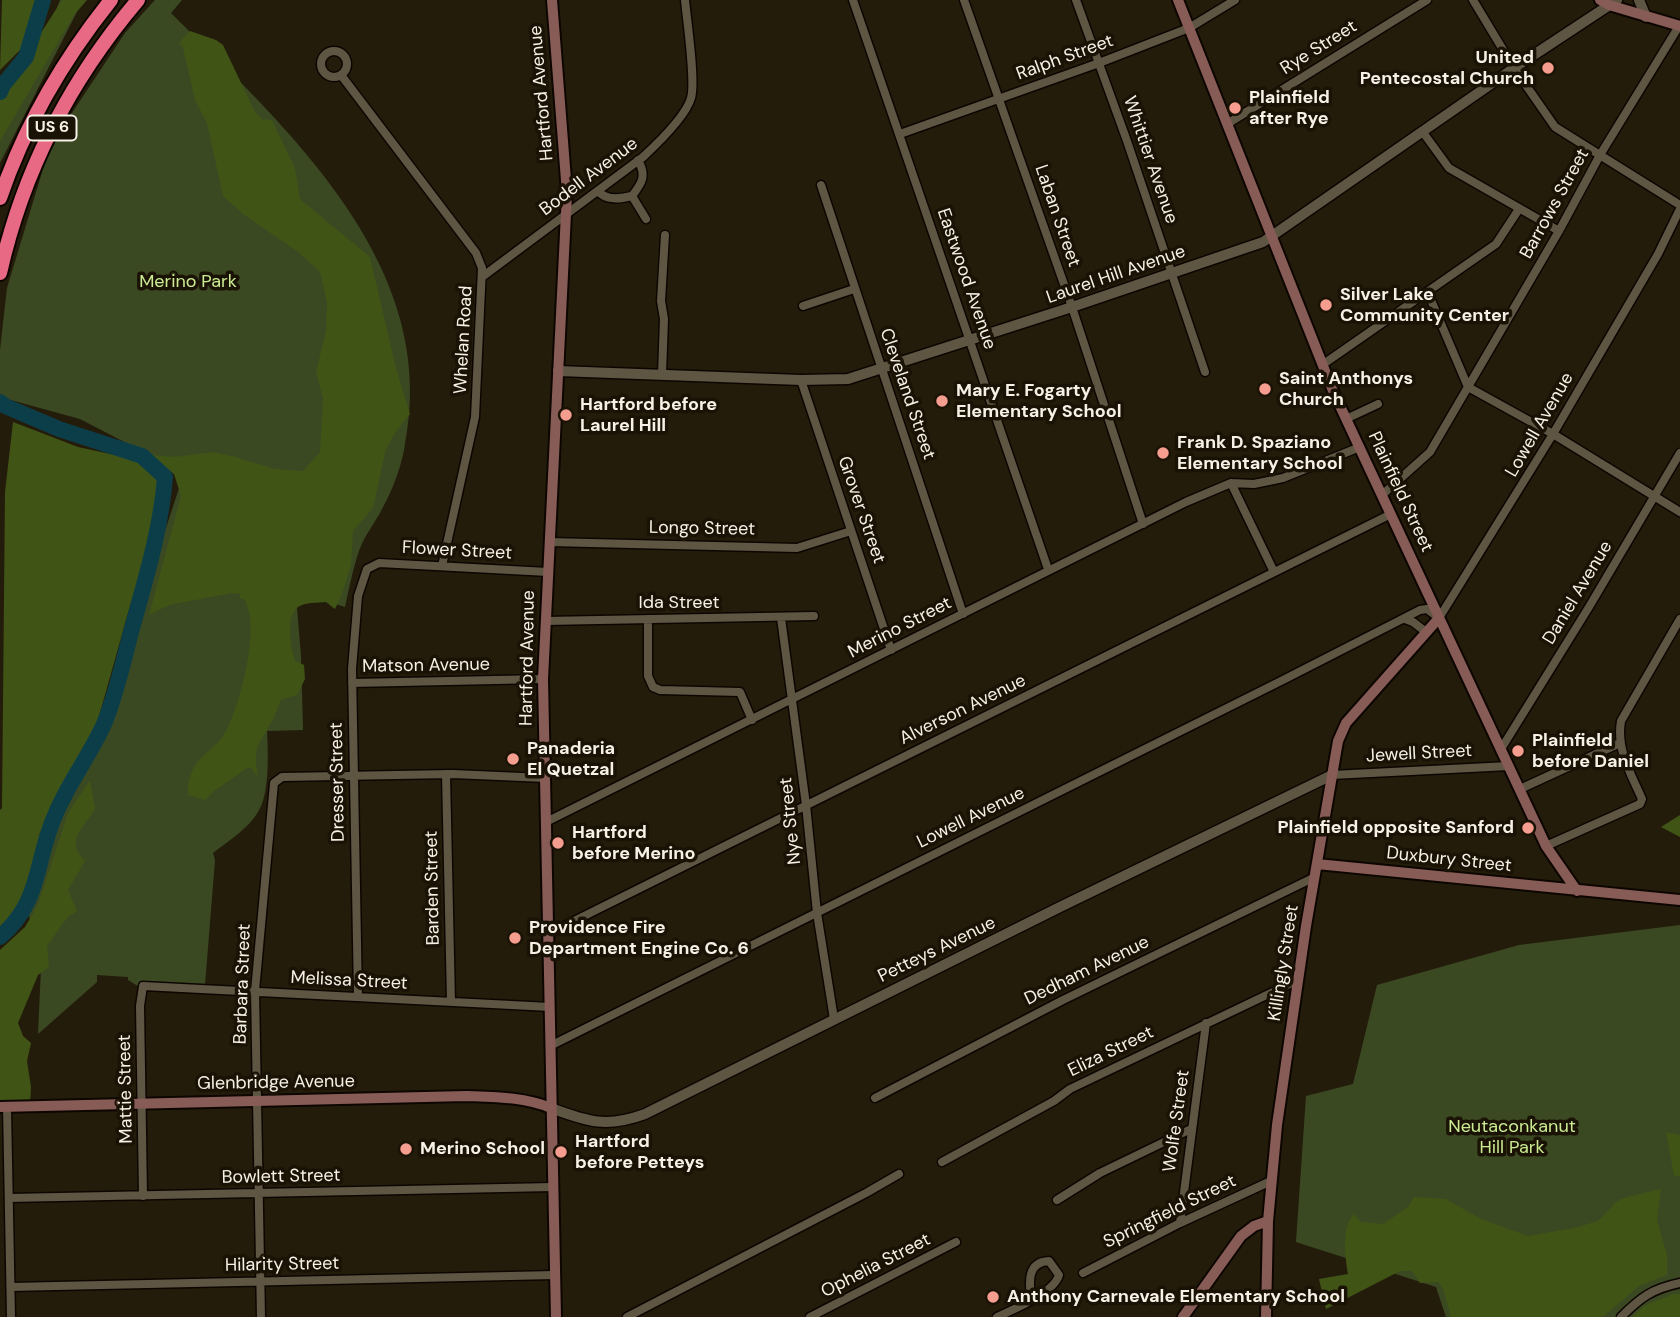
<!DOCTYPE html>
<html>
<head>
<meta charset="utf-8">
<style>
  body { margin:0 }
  canvas { display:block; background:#241c0b }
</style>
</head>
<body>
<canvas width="1680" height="1317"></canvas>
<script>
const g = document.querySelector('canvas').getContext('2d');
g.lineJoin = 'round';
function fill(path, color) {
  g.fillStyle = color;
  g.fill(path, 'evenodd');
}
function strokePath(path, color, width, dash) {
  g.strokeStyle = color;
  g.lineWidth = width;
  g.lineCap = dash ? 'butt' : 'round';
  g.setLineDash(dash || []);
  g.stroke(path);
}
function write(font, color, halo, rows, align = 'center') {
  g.font = font + ' "DM Sans",sans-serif';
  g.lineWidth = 7;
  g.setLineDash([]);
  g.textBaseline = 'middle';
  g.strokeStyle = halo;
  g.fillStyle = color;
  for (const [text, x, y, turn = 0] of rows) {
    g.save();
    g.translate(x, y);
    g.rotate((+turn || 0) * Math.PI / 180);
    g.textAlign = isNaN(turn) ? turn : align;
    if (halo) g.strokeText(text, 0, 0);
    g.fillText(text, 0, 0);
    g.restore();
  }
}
fill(new Path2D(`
  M60,0H83L0,163V129L39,54Z
  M155,0H182L171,13C287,129 444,267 404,450C400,470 392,491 382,509C375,523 364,536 359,551C353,568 349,589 345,607L300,593L296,596L301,656L303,730L267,731C268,752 270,794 258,812C248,829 228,841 213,853L215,860L205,985L141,988L128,980V977L97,975V982L38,1034L42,946L12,878L94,748L184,473L80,419L0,397V350L7,288L50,146L125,33Z
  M1680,925V1317H1446L1436,1287L1296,1242L1306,1096L1353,1084L1377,985L1519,945Z`), '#3b4923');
fill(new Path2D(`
  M2,0H44L22,48L0,70Z
  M62,0H87L74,15L0,141V97Z
  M190,31L216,40L223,45L255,112L262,119L272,120L295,168L300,199L370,257L396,368L410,414L395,433L386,449L373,508L353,531L351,565L343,591L335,609L326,602C318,603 305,602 298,607C285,616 291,649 295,661L304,665L305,679L297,695L281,700C278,705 278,710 275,715C262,743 251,743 258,777L251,768H247L213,792L205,800L188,795C188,753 214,757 228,727C241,700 261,625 244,599H240V594L232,593L169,605L149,615L181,496L174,474L149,455L175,457L212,452L232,456L275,469L303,471L320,452L323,399L316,372L326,331L327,302L320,272L298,252L243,214L223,196L207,123L195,100L183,48L179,43Z
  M13,422L78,447L138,460L149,466L161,480L163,492L159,520L130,606L94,734L85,754L68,774L39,835L25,896L18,912L10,923L0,930V810L2,808L5,492Z
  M90,780L95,809C84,829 64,838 85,861L68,890L77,911C62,919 58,933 47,946L49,967L38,975L18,1023L23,1036L31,1043L27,1061L31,1087L30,1104L0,1107V950L25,927L38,905L68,813Z
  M1680,815V837L1661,827Z
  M1666,1132L1680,1135V1176H1674Z
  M1661,1189L1657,1220L1667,1255V1275L1639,1286L1603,1317H1451L1443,1289L1438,1282L1420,1283L1412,1271H1400L1326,1309L1319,1279L1348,1274C1345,1256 1341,1227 1354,1214L1361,1222L1383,1224L1409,1206L1414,1197L1446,1199L1481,1219L1528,1236L1574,1228L1598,1221L1616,1202L1623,1198Z
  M1673,1294H1680V1317H1632L1644,1306Z`), '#405416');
strokePath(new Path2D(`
  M0,92L3,85L26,57L43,0
  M0,402L5,406L59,429L142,456L165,477C161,530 145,581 131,632C123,663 116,695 104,724C90,755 69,782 56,813C34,861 43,900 0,937`), '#0c3e4a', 16);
const minor = new Path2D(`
  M853,0L1048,569
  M964,0L1072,307L1143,524
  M1076,0L1127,141L1205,372
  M1473,0L1514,68L1555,127L1680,205
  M321 64a13 13 0 1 1 26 0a13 13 0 1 1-26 0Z
  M341,75L476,253L482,268L475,417L442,566
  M1227,124L1427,0
  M1422,131L1449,168L1559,231
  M900,134L1099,63L1189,28L1235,0
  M821,185L963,614
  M598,191C606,201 620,199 632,196C642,183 647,176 638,160
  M632,196L646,219
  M482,277L643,157C657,144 686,116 691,98C696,82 687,21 685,0
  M1428,293L1468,387L1553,434L1680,512
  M803,306L854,289
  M1322,365L1496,244L1519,209
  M662,374L664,319L661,301L665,235
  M801,380L891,650
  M1346,419L1378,404
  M1231,483L1274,572
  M1382,495L1430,452L1559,231L1600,155L1679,26
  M549,542L797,548L851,531
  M781,618L806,805L817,913L834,1019
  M648,619V676L653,687L660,690L740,692L752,720
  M1405,619L1413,622L1426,632
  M545,621L814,616
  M352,683L543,679
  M1501,749L1589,607L1680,453
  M446,774L451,1002
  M1332,775L1509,766
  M1520,789L1620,743
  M546,822L1186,502L1231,483L1254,484L1283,478L1360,447
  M1546,846L1640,804L1642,799C1631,774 1616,749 1621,721L1680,619
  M548,934L1391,514
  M358,997L352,669L358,596L367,569L379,563L548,572
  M550,1046L1283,680L1420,610L1427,609L1439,618L1553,434L1658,254L1680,209
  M875,1098L1063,1000L1315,877
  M7,1107L11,1317
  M942,1162L1054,1101L1070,1089L1298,980
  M143,1196L140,1006L143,986L550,1007
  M9,1198L553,1187
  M1057,1200L1100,1173L1191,1129
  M1180,1223L1206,1023
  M1083,1273L1180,1223L1271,1181
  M11,1287L555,1275
  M261,1317L255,991L274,783L282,777L453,774L545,778
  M627,1317L866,1193L899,1174
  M810,1317L956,1242
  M997,1317C1014,1309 1054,1293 1059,1275L1049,1261C1027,1262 1029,1282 1031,1299
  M1621,1317C1641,1297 1652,1289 1680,1283`);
const tertiary = new Path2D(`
  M1639,0L1646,17
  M558,371L801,380L848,379L1072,307L1263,242L1514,68L1617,0
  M551,1108C588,1122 607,1128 645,1114L1060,907L1332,775`);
const secondary = new Path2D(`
  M552,0L567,193L543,679L556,1317
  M1178,0L1333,391L1546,846L1577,891
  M1600,0L1609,5L1680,26
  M1317,864L1680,900
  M0,1107L467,1096C496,1097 524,1097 551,1108
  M1183,1317L1241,1236L1254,1226L1268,1221
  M1266,1317L1268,1221L1277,1125L1306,926L1338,741L1346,723L1439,618`);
const motorway = new Path2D(`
  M0,198C25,125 63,60 111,0
  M0,273C23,171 71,79 138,0`);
strokePath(minor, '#0d0600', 11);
strokePath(tertiary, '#0d0600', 13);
strokePath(secondary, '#0d0600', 14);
strokePath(motorway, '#0d0600', 18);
strokePath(minor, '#5e5543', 8);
strokePath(tertiary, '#5e5543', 10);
strokePath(secondary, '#875b56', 10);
strokePath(motorway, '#e86983', 14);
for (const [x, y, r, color] of [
  [1548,68,7,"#f59d8f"],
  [1235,108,7,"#f59d8f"],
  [1326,305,7,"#f59d8f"],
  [1265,389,7,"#f59d8f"],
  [942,401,7,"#f59d8f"],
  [566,415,7,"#f59d8f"],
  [1163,453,7,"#f59d8f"],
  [1518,751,7,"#f59d8f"],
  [513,759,7,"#f59d8f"],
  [1528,828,7,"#f59d8f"],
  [558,843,7,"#f59d8f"],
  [515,938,7,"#f59d8f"],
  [406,1149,7,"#f59d8f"],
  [561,1152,7,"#f59d8f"],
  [993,1297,7,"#f59d8f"]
]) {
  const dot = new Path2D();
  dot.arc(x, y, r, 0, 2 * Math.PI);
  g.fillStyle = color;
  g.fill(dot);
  strokePath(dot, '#1a1204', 2.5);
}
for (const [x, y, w] of [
  [52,128,49]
]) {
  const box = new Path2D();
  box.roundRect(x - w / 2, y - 12.5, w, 25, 5);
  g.fillStyle = '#1a1204';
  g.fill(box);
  strokePath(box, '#f6f0e6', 2);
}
write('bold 16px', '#f6f0e6', null, [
  ["US 6",52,128]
]);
write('18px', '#f6f0e6', '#1a1204', [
  ["Rye Street",1319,48,-32],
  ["Ralph Street",1065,58,-20],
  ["Hartford Avenue",542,93,-95],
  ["Whittier Avenue",1150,160,71],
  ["Bodell Avenue",589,177,-37],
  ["Barrows Street",1555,204,-61],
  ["Laban Street",1057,216,71],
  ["Laurel Hill Avenue",1116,275,-19],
  ["Eastwood Avenue",966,279,71],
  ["Whelan Road",464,340,-87],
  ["Cleveland Street",907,394,71],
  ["Lowell Avenue",1540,425,-60],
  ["Plainfield Street",1400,492,65],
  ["Grover Street",861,510,71],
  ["Longo Street",702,529,1],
  ["Flower Street",457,551,3],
  ["Daniel Avenue",1578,593,-59],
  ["Ida Street",679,603],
  ["Merino Street",900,628,-27],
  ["Hartford Avenue",528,658,-89],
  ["Matson Avenue",426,666,-1],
  ["Alverson Avenue",963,710,-26],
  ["Jewell Street",1419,754,-3],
  ["Dresser Street",338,782,-91],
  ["Lowell Avenue",971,818,-26],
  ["Nye Street",791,821,-96],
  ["Duxbury Street",1449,860,6],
  ["Barden Street",433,888,-91],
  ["Petteys Avenue",937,950,-26],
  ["Killingly Street",1284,963,-81],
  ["Dedham Avenue",1087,971,-26],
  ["Melissa Street",349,981,3],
  ["Barbara Street",243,984,-88],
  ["Eliza Street",1111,1052,-26],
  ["Glenbridge Avenue",276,1083,-1],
  ["Mattie Street",126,1089,-91],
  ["Wolfe Street",1177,1121,-82],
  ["Bowlett Street",281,1177,-1],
  ["Springfield Street",1170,1212,-26],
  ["Hilarity Street",282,1265,-1],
  ["Ophelia Street",876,1266,-27]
]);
write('bold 18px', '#f6f0e6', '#1a1204', [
  ["United",1534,58,"right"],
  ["Pentecostal Church",1534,79,"right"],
  ["Plainfield",1249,98],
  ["after Rye",1249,119],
  ["Silver Lake",1340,295],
  ["Community Center",1340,316],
  ["Saint Anthonys",1279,379],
  ["Church",1279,400],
  ["Mary E. Fogarty",956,391],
  ["Elementary School",956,412],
  ["Hartford before",580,405],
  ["Laurel Hill",580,426],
  ["Frank D. Spaziano",1177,443],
  ["Elementary School",1177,464],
  ["Plainfield",1532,741],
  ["before Daniel",1532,762],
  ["Panaderia",527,749],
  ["El Quetzal",527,770],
  ["Plainfield opposite Sanford",1514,828,"right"],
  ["Hartford",572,833],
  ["before Merino",572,854],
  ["Providence Fire",529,928],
  ["Department Engine Co. 6",529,949],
  ["Hartford",575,1142],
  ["before Petteys",575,1163],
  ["Merino School",420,1149],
  ["Anthony Carnevale Elementary School",1007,1297]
], 'left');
write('18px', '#cbec93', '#1a1204', [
  ["Merino Park",188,282],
  ["Neutaconkanut",1512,1127],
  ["Hill Park",1512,1148]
]);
</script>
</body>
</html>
